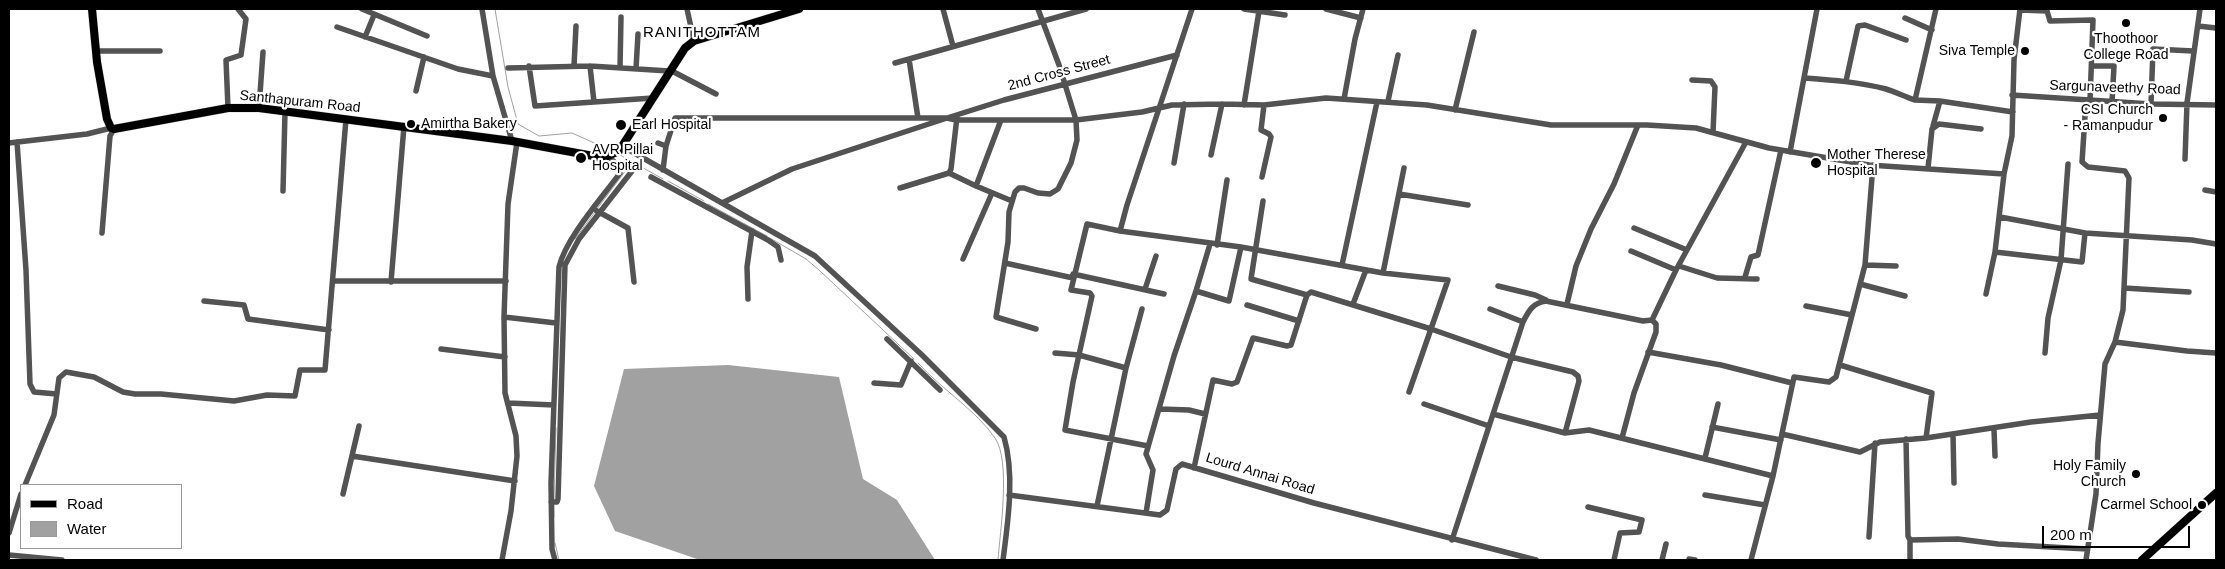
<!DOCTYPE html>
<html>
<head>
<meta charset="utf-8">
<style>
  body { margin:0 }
  #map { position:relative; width:2225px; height:569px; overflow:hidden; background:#fff; font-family:Arial,sans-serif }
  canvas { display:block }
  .frame { position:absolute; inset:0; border:10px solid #000; pointer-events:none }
  .legend { position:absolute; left:20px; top:484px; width:162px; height:65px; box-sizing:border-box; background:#fff; border:1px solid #999; margin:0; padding:6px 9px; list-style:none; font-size:15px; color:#000 }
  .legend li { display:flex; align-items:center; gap:10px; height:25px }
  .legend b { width:25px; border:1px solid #999 }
  .scale { position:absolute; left:2042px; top:526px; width:148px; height:22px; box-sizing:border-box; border:2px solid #000; border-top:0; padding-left:6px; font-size:15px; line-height:18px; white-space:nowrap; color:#000; -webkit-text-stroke:4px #fff; paint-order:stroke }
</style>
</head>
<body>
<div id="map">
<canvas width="2225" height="569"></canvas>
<div class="frame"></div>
<ul class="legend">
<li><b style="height:6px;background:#000"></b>Road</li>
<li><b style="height:14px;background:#a1a1a1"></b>Water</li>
</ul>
<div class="scale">200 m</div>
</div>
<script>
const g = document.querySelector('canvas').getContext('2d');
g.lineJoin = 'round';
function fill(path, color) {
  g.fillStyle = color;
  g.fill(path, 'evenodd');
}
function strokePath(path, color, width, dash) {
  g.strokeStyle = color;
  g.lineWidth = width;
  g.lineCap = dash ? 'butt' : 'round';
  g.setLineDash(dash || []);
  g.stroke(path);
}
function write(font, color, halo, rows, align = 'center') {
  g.font = font + ' Arial,sans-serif';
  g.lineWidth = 4.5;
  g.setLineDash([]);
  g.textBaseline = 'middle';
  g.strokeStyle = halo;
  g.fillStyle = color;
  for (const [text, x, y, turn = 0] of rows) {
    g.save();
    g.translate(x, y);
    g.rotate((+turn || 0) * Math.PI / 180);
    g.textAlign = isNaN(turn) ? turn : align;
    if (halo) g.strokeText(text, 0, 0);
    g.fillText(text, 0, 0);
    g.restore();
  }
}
fill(new Path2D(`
  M728,365L839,377L863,479L897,500L935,560H700L615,531L594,486L624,369Z`), '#a1a1a1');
strokePath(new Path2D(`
  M495,9L508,87L518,124L539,136L572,133L612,151
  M620,155L663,179
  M668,181L704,201
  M708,204L767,236
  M597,209L632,162
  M770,238L806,259L819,270L914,359
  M575,239L595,212
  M918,363C940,388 977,411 995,438C1011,461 1000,532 998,560
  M554,499L556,428
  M554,517V505
  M555,543L559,560`), '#a1a1a1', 1);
const major = new Path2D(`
  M92,9L97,62L107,119L111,128L114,129L228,108H259L512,141L604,158L619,151L685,48L694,41L799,9
  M2142,560L2216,493`);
strokePath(major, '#dbdbdb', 9);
strokePath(new Path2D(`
  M362,9L427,36
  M482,9L493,76L512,141
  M687,9L694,41
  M943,9L953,46
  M1244,9L1285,15
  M1326,9L1361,18
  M1936,9L1915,100L1940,101L2013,112
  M2020,9L2014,60L2012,136L2004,174L1995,252L2082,262L2085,233L2192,240L2216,244
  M2020,10L2047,11L2050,21L2093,20L2090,101
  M1905,18L1932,30
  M2198,26L2216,28
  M337,27L458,69L493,76
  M365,37L374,15
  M96,51H160
  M909,59L918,118
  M895,63L1086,9
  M529,66L535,106L653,98
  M574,66L576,26
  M590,66L594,102
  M2092,66H2114L2112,102
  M508,68L590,66L669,71
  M620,68L621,17
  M636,69L638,34
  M670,70L716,94
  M1805,78C1832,80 1859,82 1886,89C1896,92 1905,97 1915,100
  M1692,80L1711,81L1715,87L1713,132
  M1846,81L1858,26L1865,25L1906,40
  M416,91L424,57
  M2012,95L2151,104L2216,105
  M1344,99L1355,39L1363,9
  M1388,101L1398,55
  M2151,104L2153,49L2193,51
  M1244,105L1259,11
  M228,108L226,60L241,55L246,19L238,9
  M259,108L263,52
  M1455,110L1474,32
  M1933,126L1940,101
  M17,142L26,270L30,384L34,392L57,394
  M9,143L87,134L111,128
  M658,143L666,146L675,118H947L1004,100L1177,55
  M622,146L815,256L922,355L1004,437C1015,475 1008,521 1003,560
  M1790,152L1817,9
  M1211,155L1222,104
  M2185,159L2187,103L2200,9
  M1174,163L1184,104
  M1928,168L1932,129L1939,124L1981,129
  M663,170L666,146
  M949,173L976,186L1001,120
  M651,177L768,240L778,247L781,260
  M1262,177L1271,137L1269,134L1261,130L1264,105
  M976,186L1012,201
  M900,188L949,173L951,169L957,117
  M2205,190L2216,192
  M283,191L285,112
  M1399,194L1468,205
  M1263,201L1251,279L1307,295
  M722,203L792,169L947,118L956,120H1076L1142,112L1172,105L1222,104L1264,105L1326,98L1427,105L1551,125H1647L1696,128L1769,148L1869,165L2004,174
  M597,211L628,228L634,282
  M2000,217L2085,233
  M1634,228L1687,250
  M1120,231L1087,224L1071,290L1090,293L1092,296L1073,382L1065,430L1148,446
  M102,233L110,136L114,129
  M1217,245L1227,180
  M1241,247L1383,273L1448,280L1409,392
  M1631,251L1676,270
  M963,259L992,193
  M1005,263L1073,278
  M1342,265L1377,102
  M1865,265L1896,266
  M1679,266L1717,278L1757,279
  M1383,273L1404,168
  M1073,274L1164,294
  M1745,277L1751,257L1758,255L1781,150
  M334,281H506
  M391,282L404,126
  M1860,284L1905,296
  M1498,286L1535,295L1546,300
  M2124,288L2189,292
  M1145,289L1156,256
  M1196,291L1210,244
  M1986,294L1995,252
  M748,299L747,267L752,231
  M204,301L244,305L248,319L329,330
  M1353,304L1366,270
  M1567,304L1576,266L1591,229L1614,184L1638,125
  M1247,305L1299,321
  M1806,306L1852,315
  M1490,309L1523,322
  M504,317L556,323
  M1036,329L996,317L1008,242L1009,212L1015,192L1019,188H1024L1038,193L1050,194L1058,189L1071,163L1077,140L1076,120L1059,65L1038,9
  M887,339L940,390
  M2115,342L2187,351L2216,353
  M441,349L505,357
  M1648,352L1721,365L1792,383
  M1055,353L1079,355L1126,368L1142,309
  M2045,353L2048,318L2061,260L2068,164
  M1840,365L1932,393L1926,438
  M874,383L901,385L911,361
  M508,403L554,405
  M1424,404L1489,426
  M1160,409L1189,410L1205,414
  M1493,414L1565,433L1589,430L1773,476
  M1712,427L1781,440
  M1994,429L1995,456
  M1782,434L1860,452L1880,442L1926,438L2031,422L2100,415
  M1953,434L1954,483
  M1622,438L1634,393L1656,332V324L1652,320
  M1906,439L1908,536L1910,540L1958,539L1998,544L2087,549
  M352,456L515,481
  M1705,458L1718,404
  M1194,468L1213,380L1232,384L1237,382L1253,338L1287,346L1291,345L1307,295L1311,292L1431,329L1511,357L1573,372L1578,376L1579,381L1565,433
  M25,485L54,415L59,378L66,372L94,377L123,392L135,394H161L234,401L267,395L295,396L300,370H325L346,119
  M343,494L359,426
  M1009,495L1160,515L1167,510L1176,469L1182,464L1314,503L1536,560
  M1705,495L1765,505
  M551,502H557L558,499L565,265L579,239L632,171
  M1097,506L1126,368
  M1588,507L1642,520L1639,532L1620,533L1614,560
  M1146,513L1153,470L1146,454L1174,356L1196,291L1229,301L1241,247L1120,231L1127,205L1192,9
  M9,533L21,494
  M1869,537L1875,443
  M1452,540L1523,322C1529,310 1533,303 1546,301L1643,321L1652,320L1676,270L1746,142
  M9,555L62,560
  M1689,559L1695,560
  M502,560L511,511L517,456L516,436L505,393L504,317L508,204L517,142
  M555,560L552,549L551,483L559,267C566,238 601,199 620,173V167L609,157
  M1662,560L1666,544
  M1751,560L1773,476L1794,377L1829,382L1836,377L1865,265L1873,165
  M1910,560V540
  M2086,560L2096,494L2098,443L2105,364L2115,342L2123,310L2129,178L2125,171L2088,167L2082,162L2086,101`), '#535353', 5.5);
strokePath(major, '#000', 8);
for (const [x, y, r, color] of [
  [2126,23,5,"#000"],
  [2025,51,5,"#000"],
  [2163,118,5,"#000"],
  [411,124,5,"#000"],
  [621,125,6,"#000"],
  [581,158,6,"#000"],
  [1816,163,6,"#000"],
  [2136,474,5,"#000"],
  [2202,505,5,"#000"]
]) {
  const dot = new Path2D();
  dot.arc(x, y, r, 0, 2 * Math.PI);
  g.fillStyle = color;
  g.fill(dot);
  strokePath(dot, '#fff', 2);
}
write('14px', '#000', '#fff', [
  ["Thoothoor",2126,39,"center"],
  ["College Road",2126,55,"center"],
  ["Siva Temple",2015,51],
  ["CSI Church",2153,110],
  ["- Ramanpudur",2153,126],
  ["Amirtha Bakery",421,124,"left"],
  ["Earl Hospital",632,125,"left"],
  ["AVR Pillai",592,150,"left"],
  ["Hospital",592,166,"left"],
  ["Mother Therese",1827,155,"left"],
  ["Hospital",1827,171,"left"],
  ["Holy Family",2126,466],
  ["Church",2126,482],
  ["Carmel School",2192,505]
], 'right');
write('14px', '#000', '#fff', [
  ["2nd Cross Street",1059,73,-15],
  ["Sargunaveethy Road",2115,88,2],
  ["Santhapuram Road",300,102,6],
  ["Lourd Annai Road",1260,474,17]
]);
g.letterSpacing = '1px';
write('15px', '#000', '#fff', [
  ["RANITHOTTAM",702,33]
]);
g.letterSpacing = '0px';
</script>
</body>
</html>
